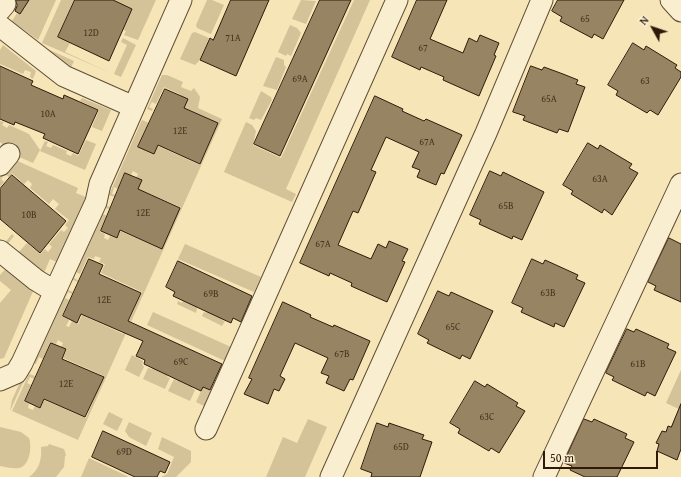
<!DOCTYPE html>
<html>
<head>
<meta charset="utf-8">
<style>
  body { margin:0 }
  #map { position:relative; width:681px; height:477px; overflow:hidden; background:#f6e5b6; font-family:"Gentium Book Plus",serif }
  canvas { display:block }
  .north { position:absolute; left:633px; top:8px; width:40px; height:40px; -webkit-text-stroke:3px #f9eed0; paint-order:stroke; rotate:310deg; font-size:11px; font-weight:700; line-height:16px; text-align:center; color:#2f1a0a }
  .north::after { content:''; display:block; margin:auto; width:14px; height:18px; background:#2f1a0a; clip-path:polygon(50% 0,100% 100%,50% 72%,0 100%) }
  .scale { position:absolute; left:543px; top:451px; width:115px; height:18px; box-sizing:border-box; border:2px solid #2f1a0a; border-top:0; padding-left:5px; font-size:12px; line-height:14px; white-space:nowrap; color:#2f1a0a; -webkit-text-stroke:3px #f9eed0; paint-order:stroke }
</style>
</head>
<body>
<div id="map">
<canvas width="681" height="477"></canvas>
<div class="north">N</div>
<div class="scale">50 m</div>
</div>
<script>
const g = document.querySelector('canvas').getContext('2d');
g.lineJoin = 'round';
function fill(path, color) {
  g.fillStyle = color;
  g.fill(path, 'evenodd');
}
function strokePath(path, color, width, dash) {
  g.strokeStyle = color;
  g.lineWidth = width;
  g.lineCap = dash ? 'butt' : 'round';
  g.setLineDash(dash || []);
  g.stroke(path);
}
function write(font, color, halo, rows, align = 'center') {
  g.font = font + ' "Gentium Book Plus",serif';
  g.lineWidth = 3;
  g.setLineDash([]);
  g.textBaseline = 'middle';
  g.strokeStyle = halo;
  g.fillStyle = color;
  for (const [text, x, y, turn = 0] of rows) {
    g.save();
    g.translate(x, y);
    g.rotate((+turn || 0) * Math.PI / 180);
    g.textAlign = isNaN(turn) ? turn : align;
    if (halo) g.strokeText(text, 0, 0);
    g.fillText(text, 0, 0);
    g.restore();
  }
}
fill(new Path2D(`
  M21,0H56L38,40L12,21L17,13L20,14L26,4Z
  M61,0H75L58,37L70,43L65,52L113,74L42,43Z
  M113,0H156L138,40L124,35L126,31L123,30L132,9Z
  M207,0H212L224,5L211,34L197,28L196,25Z
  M301,0L316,1L306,24L292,19Z
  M354,0H370L286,189L296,194L292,202L224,172L246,122L252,125L256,131L253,145L281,158Z
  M290,25L297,28L301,33L291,56L287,54L286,56L278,52Z
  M195,32L209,38L199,61L195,65L180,59L192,33Z
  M123,38L136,45L121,77L114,74L127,45L121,42Z
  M3,45L36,71L33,79L30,77L31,72L25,70L23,74L0,64V50Z
  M43,47L74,61L69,72Z
  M276,57L284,60V65L286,67L277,90L263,86Z
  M162,75H167L183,82L181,87L191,91L194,88L200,97L198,108L222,119L78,440L12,411L29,374L35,376L34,379L30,377L27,383L31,385L24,401L29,404L28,408L33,410L35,406L40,409L44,400L86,418L104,376L63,358L67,349L61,347L63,343L58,340L56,344L50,342L43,359L39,357L36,364L40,366L34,363L66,289L73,292L72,294L68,292L65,298L69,300L62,316L69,320L66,326L69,327L72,321L78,324L82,315L123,334L142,292L101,273L105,264L99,262L101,258L95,256L94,259L88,257L80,274L76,272L74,278L79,281L78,282L71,279L104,205L111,207L110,209L105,208L103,214L107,216L100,232L105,234L104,238L108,240L110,236L117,239L120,231L162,249L180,207L138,189L142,180L136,178L138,174L133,171L131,175L125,173L118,189L114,187L112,194L116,195L115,197L109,195L142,120L149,123L138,147L154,154L158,146L200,165L218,123L176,105L181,95L164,87L156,104L152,102L149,107L153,109L152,111L147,109Z
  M261,91L271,97L272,100L261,120L256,118L254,120L249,118Z
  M82,98L111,110L102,131L92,127L99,110L80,101Z
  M0,121L4,122L2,125L7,128L9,125L29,134L40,150L33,163L17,156L0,142Z
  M86,140L96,144L85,170L40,151L45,141L48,142L46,146L51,148L53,145L67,151L66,154L71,156L73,153L78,156Z
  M13,159L78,188L76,193L88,198L59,263L50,259L44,273L51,276L50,277L38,276L3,245L12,234L14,236L6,246L16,255L27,243L40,254L45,249L48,252L52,247L49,244L61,230L64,232L68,228L65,225L69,220L55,209L59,204L53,199L49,204L30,188L32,184L28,180L24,184L12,173L9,177L5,174L1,179L4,182L0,187V173Z
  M185,244L261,277L254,292L178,259Z
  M8,266L34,289L4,358L0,359V303L11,290L0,281V275Z
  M184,298L198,304L196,313L177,304L178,301L182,303Z
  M208,309L223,316L222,320L225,321L222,326L202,316L204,312L206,313Z
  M153,312L231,347L225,361L147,325Z
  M132,355L143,361L142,364L144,367L139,377L125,370Z
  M154,366L169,373L167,377L170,378L165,389L143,379L148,368L152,369Z
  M681,370V410L666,403Z
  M25,371L28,372L10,411L12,400Z
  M179,377L194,384L192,388L195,390L190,401L168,391L174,379L177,381Z
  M203,387L213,392L206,407L196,402Z
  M109,412L123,419L117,431L103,424Z
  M308,419L327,427L305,477H266L283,437L297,443Z
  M129,422L152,433L146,446L129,437L125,431Z
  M0,427L21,432L29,438C32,446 30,466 19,468C14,469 6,467 0,466Z
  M162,437L191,451V462L176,477H161L167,474L174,457L158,449Z
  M49,444L64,449L66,455L65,456L64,467L56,477H29C39,470 42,460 41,447L48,446Z
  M89,458L129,477H81Z`), '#d4c299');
const building = new Path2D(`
  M16,0H29L20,14L15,11L17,6Z
  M75,0H113L132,9L109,61L58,37Z
  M231,0H269L236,76L200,60L210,38L213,40Z
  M320,0H351L280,156L254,144Z
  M417,0H447L430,39L463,53L469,38L477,42L480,35L499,43L494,55L496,56L479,96L443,80L444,77L421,67L420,70L392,57Z
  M558,0H624L603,39L594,34L592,38L560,21L562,17L552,11Z
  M633,43L644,50L646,46L677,65L675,68L681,72V77L658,115L650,110L647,113L616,95L618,91L608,85Z
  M0,66L33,81L31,85L63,99L64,95L98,110L78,154L43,138L45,134L15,122L14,125L0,119Z
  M531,66L542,70L544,67L563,74L578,80L576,84L585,87L568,132L559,129L557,133L523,120L525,116L513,112Z
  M165,89L188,99L184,108L218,123L200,164L158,145L154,154L138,147Z
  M375,96L403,109L402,111L424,121L426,119L462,135L444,174L441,173L436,185L417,177L420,170L412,167L419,152L386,137L371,170L376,172L358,213L353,211L338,245L371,259L378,244L386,248L389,241L408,249L402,261L405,262L387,302L351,286L352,283L330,273L329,276L300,263Z
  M588,143L598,149L600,145L632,164L629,168L638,173L612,215L604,209L602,213L571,194L573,191L563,185Z
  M490,171L501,176L503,172L544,192L522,240L513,236L512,239L479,224L481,220L470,215Z
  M125,173L142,180L138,189L180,208L162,249L120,230L117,238L101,231Z
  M12,175L66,221L40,253L0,219V189Z
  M669,238L681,244V302L654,290L656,286L648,282Z
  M89,259L103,265L99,274L141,293L128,321L222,364L210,390L203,387L201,391L144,364L145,360L136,356L143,341L81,314L77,323L63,316Z
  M532,259L543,264L545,260L578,275L576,279L585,283L564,327L555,323L554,327L521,312L523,308L512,303Z
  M178,261L252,296L241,322L233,318L231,323L173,296L175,292L166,287Z
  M438,291L449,296L451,292L493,311L470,359L462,355L460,359L427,343L429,340L418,334Z
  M283,302L311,315L310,317L333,327L334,325L370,341L353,380L350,379L344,391L326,383L329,376L321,373L328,358L295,343L280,376L285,379L279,391L274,389L268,404L244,394L252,379L249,378Z
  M627,329L634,332L636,329L669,344L667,348L676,352L655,396L647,392L645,396L612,380L614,377L606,373Z
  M51,343L66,349L62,359L104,377L85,417L44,399L40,408L25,401Z
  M475,381L485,387L487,384L518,403L516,406L525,411L499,453L491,448L489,451L458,433L460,429L450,423Z
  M681,404V449L677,460L657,451L659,444L656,443L662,431L666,432L668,426L671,427Z
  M584,419L592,422L594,419L627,434L625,438L634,442L617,477H585L570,470L572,466L564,463Z
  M377,423L388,427L389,423L424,435L422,439L432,442L420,477H371L372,473L361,469Z
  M103,431L170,462L165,473L160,471L157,477H135L92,457Z`);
fill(building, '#968463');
strokePath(building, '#2f1a0a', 1);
const minor = new Path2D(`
  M671,0L681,11
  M0,10L5,4
  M0,26L64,76L134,107
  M0,165L9,154
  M0,251L36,280L54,291
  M0,380L16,373L22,363L96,202L100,184L181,0
  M206,429L397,0
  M331,477L486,133L542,0
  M544,477L681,184`);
strokePath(minor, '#614d35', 23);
strokePath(minor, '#f9eed0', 21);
write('10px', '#493420', null, [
  ["65",585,19],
  ["12D",91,33],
  ["71A",233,38],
  ["67",423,48],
  ["69A",300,79],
  ["63",645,81],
  ["65A",549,99],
  ["10A",48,114],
  ["12E",180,131],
  ["67A",427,142],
  ["63A",600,179],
  ["65B",506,206],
  ["12E",143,213],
  ["10B",29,215],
  ["67A",323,244],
  ["63B",548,293],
  ["69B",211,294],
  ["12E",104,300],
  ["65C",453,327],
  ["67B",342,354],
  ["69C",181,362],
  ["61B",638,364],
  ["12E",66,384],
  ["63C",487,417],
  ["65D",401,447],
  ["69D",124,452]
]);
</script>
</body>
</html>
